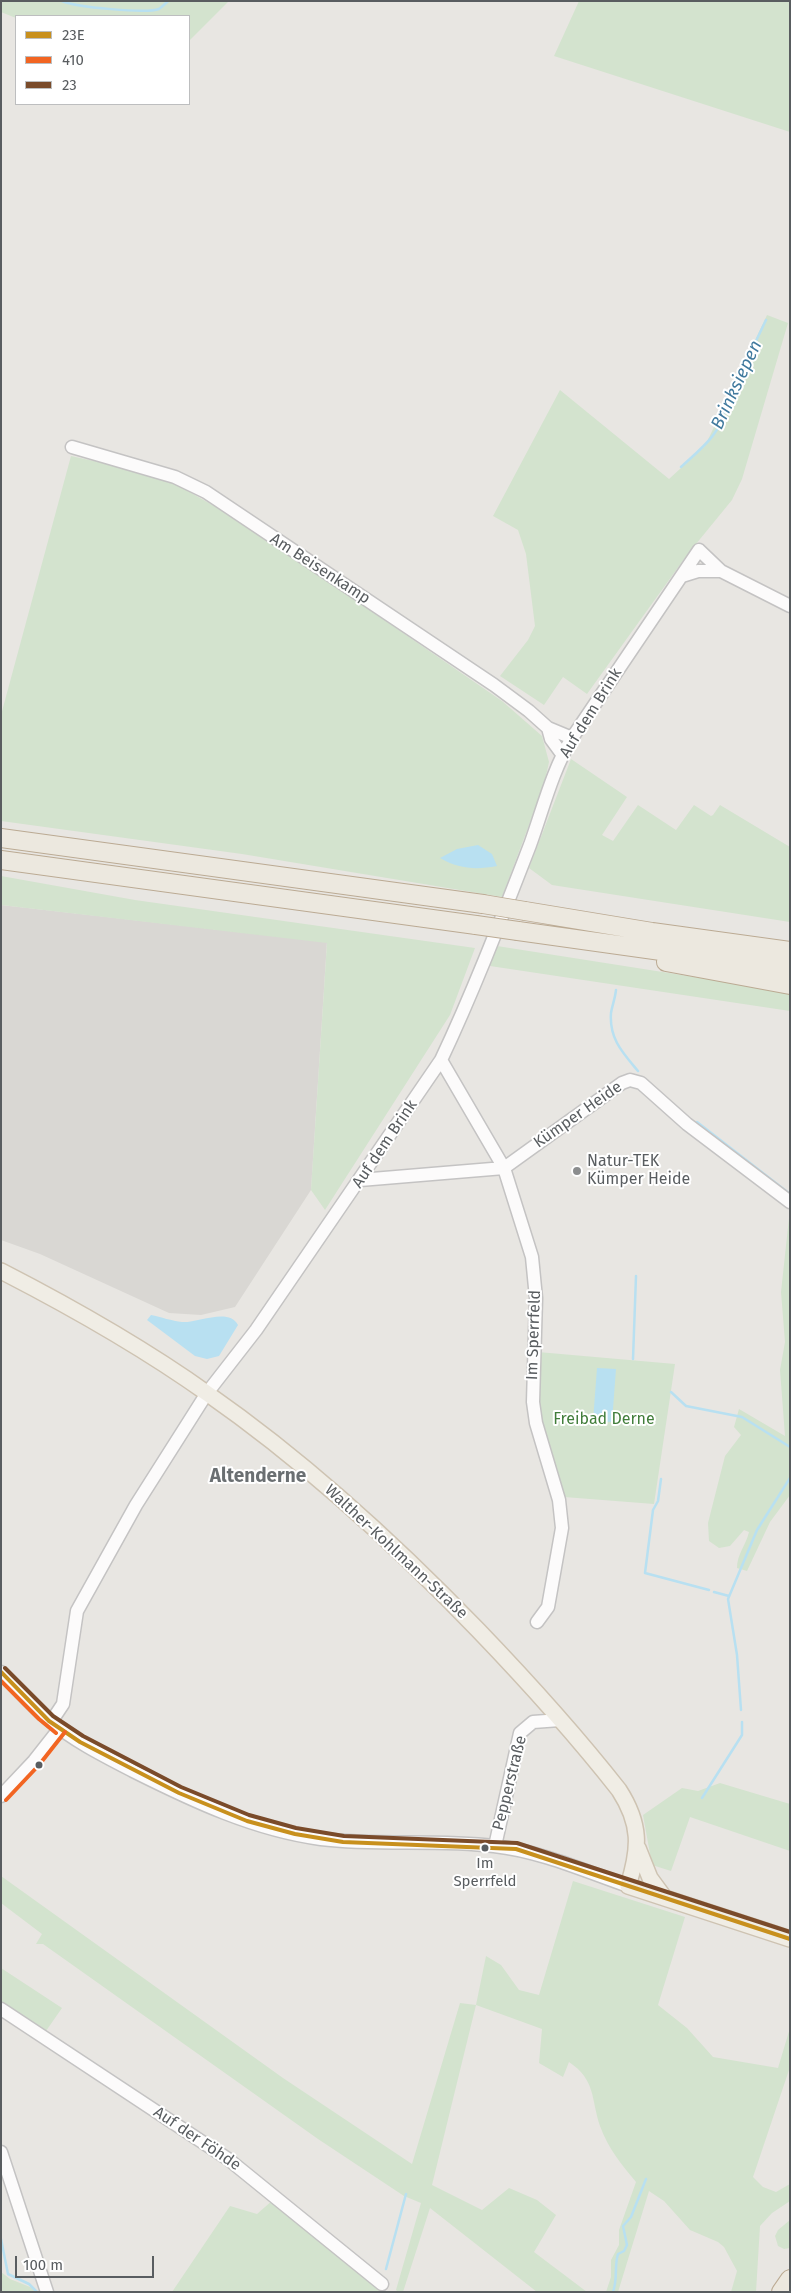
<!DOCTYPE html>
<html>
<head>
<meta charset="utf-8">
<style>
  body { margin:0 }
  #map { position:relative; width:791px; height:2293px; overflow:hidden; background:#e8e6e2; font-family:"Fira Sans",sans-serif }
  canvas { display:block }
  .frame { position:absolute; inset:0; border:2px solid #595d60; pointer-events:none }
  .legend { position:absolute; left:15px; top:15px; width:175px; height:90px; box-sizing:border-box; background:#fff; border:1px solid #bdbebf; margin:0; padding:6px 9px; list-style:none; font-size:15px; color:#595d60 }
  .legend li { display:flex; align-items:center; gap:10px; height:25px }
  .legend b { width:25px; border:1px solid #bdbebf }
  .scale { position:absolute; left:15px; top:2256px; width:139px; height:22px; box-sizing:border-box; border:2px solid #595d60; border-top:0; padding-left:6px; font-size:15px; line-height:18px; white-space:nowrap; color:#595d60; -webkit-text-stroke:4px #fff; paint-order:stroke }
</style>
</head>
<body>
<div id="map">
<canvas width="791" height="2293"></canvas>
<div class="frame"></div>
<ul class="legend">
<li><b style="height:6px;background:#c8901d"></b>23E</li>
<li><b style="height:6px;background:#f26522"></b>410</li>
<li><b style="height:6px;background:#7a4b2a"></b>23</li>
</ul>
<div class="scale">100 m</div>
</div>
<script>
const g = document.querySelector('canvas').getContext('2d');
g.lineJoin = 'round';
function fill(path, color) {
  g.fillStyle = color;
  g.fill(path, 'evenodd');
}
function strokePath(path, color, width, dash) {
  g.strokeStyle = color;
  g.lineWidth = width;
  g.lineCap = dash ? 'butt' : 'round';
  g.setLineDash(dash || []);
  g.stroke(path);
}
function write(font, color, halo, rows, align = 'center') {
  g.font = font + ' "Fira Sans",sans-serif';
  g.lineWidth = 4;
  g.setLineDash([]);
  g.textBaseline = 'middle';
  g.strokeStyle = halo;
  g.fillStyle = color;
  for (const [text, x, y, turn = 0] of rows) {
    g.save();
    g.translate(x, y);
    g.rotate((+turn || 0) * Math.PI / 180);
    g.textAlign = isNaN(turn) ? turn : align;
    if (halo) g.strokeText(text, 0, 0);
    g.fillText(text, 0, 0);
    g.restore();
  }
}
fill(new Path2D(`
  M1,905L327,942L311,1190L235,1307L201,1315L169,1313L40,1254L1,1240Z`), '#d9d7d3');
fill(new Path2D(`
  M1,1H229L189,41V16L16,18L1,12Z
  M579,1H790V132L554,56Z
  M767,315L788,323L742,479L732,500L687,555L587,694L563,677L544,705L500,676L528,640L535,626L526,554L518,530L493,516L560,390L669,479L705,446Z
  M71,456L112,465L177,485L216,507L361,604L502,701L542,736L549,762L544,785L502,897L242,854L1,821V715Z
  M571,759L627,797L602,835L613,841L638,805L676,830L694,805L711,816L713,815L720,805L790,847V922L552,885L529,868Z
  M1,876L135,900L475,948L450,1015L325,1210L311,1190L327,943L1,905Z
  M497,946L790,992V1011L490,966Z
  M789,1218L790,1495L770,1522L747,1571L737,1568C737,1554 746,1545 749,1532L744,1530L730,1546L719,1548L709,1541L708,1523L725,1456L741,1435L734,1427L739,1409L785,1436L780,1370L785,1342L781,1292Z
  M538,1352L675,1364L654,1504L564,1497L544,1429L536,1395Z
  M720,1783L790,1804V1851L690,1817L671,1871L652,1865L643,1815L682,1788L698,1791Z
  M1,1876L283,2078L412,2164L460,2003L476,2005L486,1956L501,1965L519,1990L539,1995L573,1881L685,1917L658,2005L687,2028L713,2057L778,2068L790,2028V2067L753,2177L763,2187L776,2192L790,2184V2201L772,2213L760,2226L756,2292H731L737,2271L724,2247L718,2242L690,2230L664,2201L649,2191L618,2292H606L611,2277V2260L619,2245V2230L636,2182C621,2164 608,2148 600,2126C591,2099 596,2080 569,2062L563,2077L539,2063L542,2029L476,2005L432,2185L482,2210L509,2188L537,2200L556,2215L534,2252L587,2292H537L430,2208L403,2292H398L396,2290L421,2203L404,2196L318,2139L43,1944H36L42,1934L1,1903Z
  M1,1968L62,2008L46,2031L1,2003Z
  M273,2200L381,2289L380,2292H172L230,2206L257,2214Z
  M790,2220V2248L784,2249L778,2246L775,2236L778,2230Z
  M1,2272L10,2279L35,2289L36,2292H1Z`), '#d3e3ce');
fill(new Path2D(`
  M478,845L492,854L497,866C476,870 459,869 440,858L457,849Z
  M151,1315C161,1317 172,1321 182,1322C198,1323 229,1307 238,1325L219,1356L207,1359L195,1356L147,1320Z
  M597,1368L616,1369L612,1422L593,1421Z`), '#b8e0f1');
strokePath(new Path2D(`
  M62,1C76,7 146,14 159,9C162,7 166,3 168,1
  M681,467C698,451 723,433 724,408L766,320
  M616,990C615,999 612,1006 611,1013C609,1039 623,1053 638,1071
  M697,1122L790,1194
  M633,1359L636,1276
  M671,1392L686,1406L742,1417L790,1447
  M661,1479L658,1501L653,1510L645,1573L709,1590
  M714,1592L729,1596
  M741,1710L737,1655L728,1599L757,1530L790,1478
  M702,1798L742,1735V1722
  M1,2239L8,2274L29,2284L37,2292
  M386,2269L406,2194
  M613,2292C618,2278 614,2267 618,2254L624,2251L627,2245L623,2226L631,2217L646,2179`), '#b8e0f1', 2.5);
const minor = new Path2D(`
  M72,447L175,477L206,492L494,685L529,711L548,728L572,738
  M682,576L698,571H721
  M548,728L551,739L562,754
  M441,1060L504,1168L532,1257L536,1298L533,1402L536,1423L559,1500L562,1528L548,1607L537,1622
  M360,1180L504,1168L622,1083L630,1080L641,1083L687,1124L790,1202
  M1,1672C17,1688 31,1706 49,1720C74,1741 104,1756 133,1771C193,1801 254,1830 321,1839C378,1846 437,1839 494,1846C540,1851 585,1871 628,1886
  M51,1722L63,1704L77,1611L136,1505L207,1393L256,1330L441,1060C474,990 502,917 530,845C543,809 552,771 572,738L699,550L721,571L790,606
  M1,1796L34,1761L60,1728
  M495,1846L520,1733L533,1722L560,1720
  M1,2009L228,2159L382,2284
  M1,2152L47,2292`);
const major = new Path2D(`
  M1,1271C73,1308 142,1347 208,1394C307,1463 395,1544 478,1630C527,1681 575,1734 619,1790C641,1824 640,1848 628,1886L790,1939
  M638,1848L650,1878L664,1897`);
const highway = new Path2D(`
  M1,838L483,904
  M1,860L476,925
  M525,911L652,932L790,951
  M518,931L790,969
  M666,962L790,985
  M781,2292L790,2279`);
strokePath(minor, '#c4c3c3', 15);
strokePath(major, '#cec3b2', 18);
strokePath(highway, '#bbaa93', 20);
strokePath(minor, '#fcfbfb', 12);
strokePath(major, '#f0ede5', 15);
strokePath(highway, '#ece8df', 18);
const highwayBridge = new Path2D(`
  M483,904L525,911
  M476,925L518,931`);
strokePath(highwayBridge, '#bbaa93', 20, []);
strokePath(highwayBridge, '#ece8df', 18);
strokePath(new Path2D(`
  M1,1672L49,1721L80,1742L179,1793L247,1821L295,1834L343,1842L516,1849L790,1939`), '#c8901d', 4);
strokePath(new Path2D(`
  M1,1681L39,1719L56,1733
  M6,1800L39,1765L65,1732`), '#f26522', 4);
strokePath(new Path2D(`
  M5,1668L53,1716L83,1736L181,1787L249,1815L296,1828L344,1836L517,1843L790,1932`), '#7a4b2a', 4);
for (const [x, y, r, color] of [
  [577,1171,5,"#8b8d8e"],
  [39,1765,4.5,"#595d60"],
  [485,1848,4.5,"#595d60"]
]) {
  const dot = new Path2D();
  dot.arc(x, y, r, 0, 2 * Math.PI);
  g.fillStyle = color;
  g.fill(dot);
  strokePath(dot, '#fff', 2);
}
write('15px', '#595d60', '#fff', [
  ["Im",485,1864],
  ["Sperrfeld",485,1882]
]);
write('16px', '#595d60', '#fff', [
  ["Am Beisenkamp",320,569,33],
  ["Auf dem Brink",591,713,-58],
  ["Kümper Heide",578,1115,-35],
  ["Auf dem Brink",385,1144,-56],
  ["Im Sperrfeld",534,1335,-88],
  ["Walther-Kohlmann-Straße",396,1552,43],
  ["Pepperstraße",510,1783,-76],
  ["Auf der Föhde",197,2139,34]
]);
write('16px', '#595d60', '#fff', [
  ["Natur-TEK",587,1162],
  ["Kümper Heide",587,1180]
], 'left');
write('16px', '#407d3a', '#fff', [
  ["Freibad Derne",604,1420]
]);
write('italic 18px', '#417a9e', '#fff', [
  ["Brinksiepen",737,385,-65]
]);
write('bold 19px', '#6a6f72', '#fff', [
  ["Altenderne",258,1477]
]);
</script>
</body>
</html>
